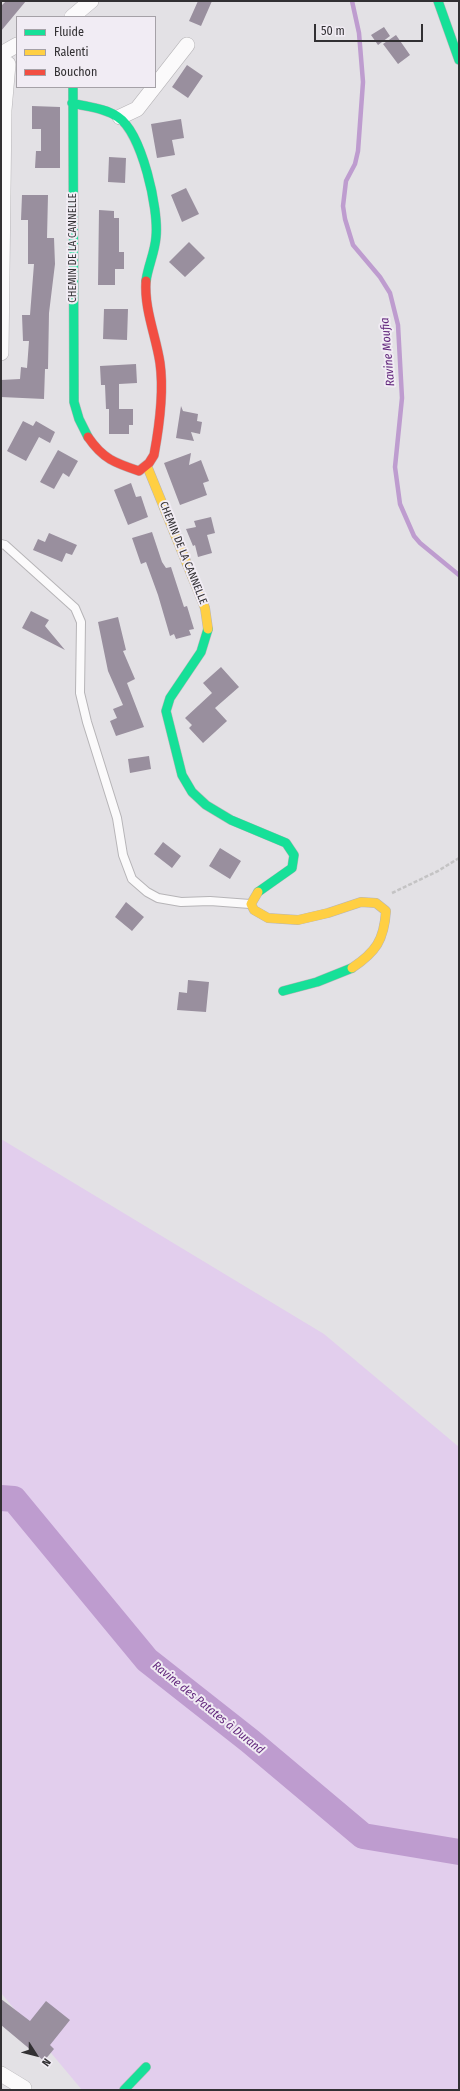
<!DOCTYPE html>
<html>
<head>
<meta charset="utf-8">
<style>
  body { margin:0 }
  #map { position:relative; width:460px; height:2091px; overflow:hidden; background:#e3e1e5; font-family:"Fira Sans Condensed",sans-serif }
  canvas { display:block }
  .frame { position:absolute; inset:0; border:2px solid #323033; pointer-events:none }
  .legend { position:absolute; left:16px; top:16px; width:140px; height:72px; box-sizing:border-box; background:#f1ecf4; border:1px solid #a5a1a7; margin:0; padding:5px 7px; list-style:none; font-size:12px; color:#323033 }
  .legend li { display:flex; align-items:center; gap:8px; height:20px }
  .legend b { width:20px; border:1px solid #a5a1a7 }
  .north { position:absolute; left:16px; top:2035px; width:40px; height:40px; -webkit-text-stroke:3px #f1ecf4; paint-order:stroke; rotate:126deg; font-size:11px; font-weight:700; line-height:16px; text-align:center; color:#323033 }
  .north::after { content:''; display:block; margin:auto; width:14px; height:18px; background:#323033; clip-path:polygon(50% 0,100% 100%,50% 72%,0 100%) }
  .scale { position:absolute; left:314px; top:24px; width:109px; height:18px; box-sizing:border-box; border:2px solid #323033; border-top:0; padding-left:5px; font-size:12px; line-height:14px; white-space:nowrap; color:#323033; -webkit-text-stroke:3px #f1ecf4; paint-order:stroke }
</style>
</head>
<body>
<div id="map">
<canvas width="460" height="2091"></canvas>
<div class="frame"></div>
<ul class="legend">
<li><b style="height:5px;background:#16e098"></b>Fluide</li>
<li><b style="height:5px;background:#ffcf43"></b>Ralenti</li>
<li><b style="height:5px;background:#f24e42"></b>Bouchon</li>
</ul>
<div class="north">N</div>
<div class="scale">50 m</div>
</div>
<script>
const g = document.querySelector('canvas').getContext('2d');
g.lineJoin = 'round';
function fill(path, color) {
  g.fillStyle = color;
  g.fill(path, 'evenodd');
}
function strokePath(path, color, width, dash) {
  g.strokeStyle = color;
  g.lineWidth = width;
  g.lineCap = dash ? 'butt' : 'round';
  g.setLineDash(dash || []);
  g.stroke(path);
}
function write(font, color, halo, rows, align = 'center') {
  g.font = font + ' "Fira Sans Condensed",sans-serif';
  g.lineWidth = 4;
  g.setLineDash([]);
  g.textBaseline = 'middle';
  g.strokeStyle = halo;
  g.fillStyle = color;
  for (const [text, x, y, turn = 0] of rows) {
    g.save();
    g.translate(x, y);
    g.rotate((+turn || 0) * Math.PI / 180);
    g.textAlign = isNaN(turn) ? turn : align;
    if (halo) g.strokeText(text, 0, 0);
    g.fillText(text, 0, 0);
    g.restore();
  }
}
fill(new Path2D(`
  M1,1139L324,1334L459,1447V2090H82L1,1993Z`), '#e2ceed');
strokePath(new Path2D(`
  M352,1L359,33L363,82L358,151L355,164L346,181L343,206L345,219L353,245L380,277L390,293L398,325L402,398L395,467L400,504L414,536L420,543L459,575`), '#be9ccf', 4.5);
strokePath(new Path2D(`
  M1,1498L14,1499L147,1660L250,1741L363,1836L459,1852`), '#be9ccf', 26);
fill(new Path2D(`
  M6,1H26L1,31V6Z
  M198,1H212L201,26L189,21Z
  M384,27L390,36L378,45L371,35Z
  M396,35L410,55L398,64L383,44Z
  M187,65L203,76L188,98L172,87Z
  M32,106L60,107V168H35L36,151H41V129H32Z
  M181,119L184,138L172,140L175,155L157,158L151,124Z
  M109,157L126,158L125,183L108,182Z
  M186,188L199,214L182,222L171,195Z
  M22,195H48L47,238H54L55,264L49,313L48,369H45L44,399L1,397V380L20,379L21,367L27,368L29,341H23L22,315H30L34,264H28V220H21Z
  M99,210L114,211V218H119V252H124V269H115V285H98Z
  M189,242L205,258L185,277L169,262Z
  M104,309H128L127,340L103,339Z
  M136,364L137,383L119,384V409H133V425H129V434H109V409H106L105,385H101L100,366Z
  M181,406L183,411L198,414L197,421L202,422L200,434L191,432L194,441L176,438Z
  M23,421L33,426L36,421L55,432L50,443L39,437L26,461L7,451Z
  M58,450L78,461L69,477L63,473L54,489L40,482Z
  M191,453L189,465L201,460L209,481L203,483L207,495L180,505L164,463Z
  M131,483L136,497L141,496L148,517L128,525L114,490Z
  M211,517L215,533L207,535L212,553L198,557L195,545L193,546L186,529L196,527L194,521Z
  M152,532L162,562L166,568L171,567L184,607L187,606L194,629L189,630L191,635L176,639L174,634L170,636L158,595L146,562L141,564L132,538Z
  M49,533L77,545L72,555L66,553L62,562L33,550L38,539L45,542Z
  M31,611L49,620L45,626L65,650L22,628Z
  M118,617L126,650L123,651L135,679L127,683L144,727L116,736L110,721L117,718L113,709L123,705L108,671L98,622Z
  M221,667L239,687L215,708L227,721L203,743L189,728L192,725L185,718L212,693L203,683Z
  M149,756L151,769L130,773L128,759Z
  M163,842L181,856L172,868L154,854Z
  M220,848L241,861L230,879L209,866Z
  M126,902L144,917L132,931L115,917Z
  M188,980L209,982L206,1012L177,1010L179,992L187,993Z
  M1,1999L30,2021L46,2001L70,2020L50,2045L54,2049L44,2061L1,2025Z`), '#998f9e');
const lane = new Path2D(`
  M1,544L5,545L75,608L81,622L80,693L87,722L117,818L123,855L132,879L147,892L158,898L181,902L210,901L250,904`);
const street = new Path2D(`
  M72,17L91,1
  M1,54L17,45
  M120,117L137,109L187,45
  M1,353L4,110L8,64
  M1,2074L24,2088`);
const fast = new Path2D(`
  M438,1L459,60
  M73,87L74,402L79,419L88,437
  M72,103C87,107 105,108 118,117C142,133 159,209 156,237C155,252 148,266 146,281
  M208,629L201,652L170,698L166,711L182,775L192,792L206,805L231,820L286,843L294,855L292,868L258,892
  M283,991L317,982L352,968
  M124,2090L146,2067`);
const slow = new Path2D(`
  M147,466L205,608L208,629
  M258,892L251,904L254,910L268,918L298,920L328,913L361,902L376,903L386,911C384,940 376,952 352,968`);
const jam = new Path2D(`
  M88,437C103,459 115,463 139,471L149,463L154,455C159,428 164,391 160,363C156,336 144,309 146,281`);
strokePath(lane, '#b6b4b7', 10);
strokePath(street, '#b6b4b7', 16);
strokePath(fast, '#b6b4b7', 10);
strokePath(slow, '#b6b4b7', 10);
strokePath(jam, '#b6b4b7', 10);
strokePath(new Path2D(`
  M392,893L438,871L459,858`), '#c4c3c4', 2.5, [4, 2]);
strokePath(lane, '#fbfafb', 8);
strokePath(street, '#fbfafb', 15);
strokePath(fast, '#16e098', 9);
strokePath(slow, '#ffcf43', 9);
strokePath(jam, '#f24e42', 9);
write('11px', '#323033', '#f1ecf4', [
  ["CHEMIN DE LA CANNELLE",73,248,-90],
  ["CHEMIN DE LA CANNELLE",183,553,68]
]);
write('italic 12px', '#63287d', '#f1ecf4', [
  ["Ravine Moufia",388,352,-95],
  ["Ravine des Patates à Durand",208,1708,39]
]);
</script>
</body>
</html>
